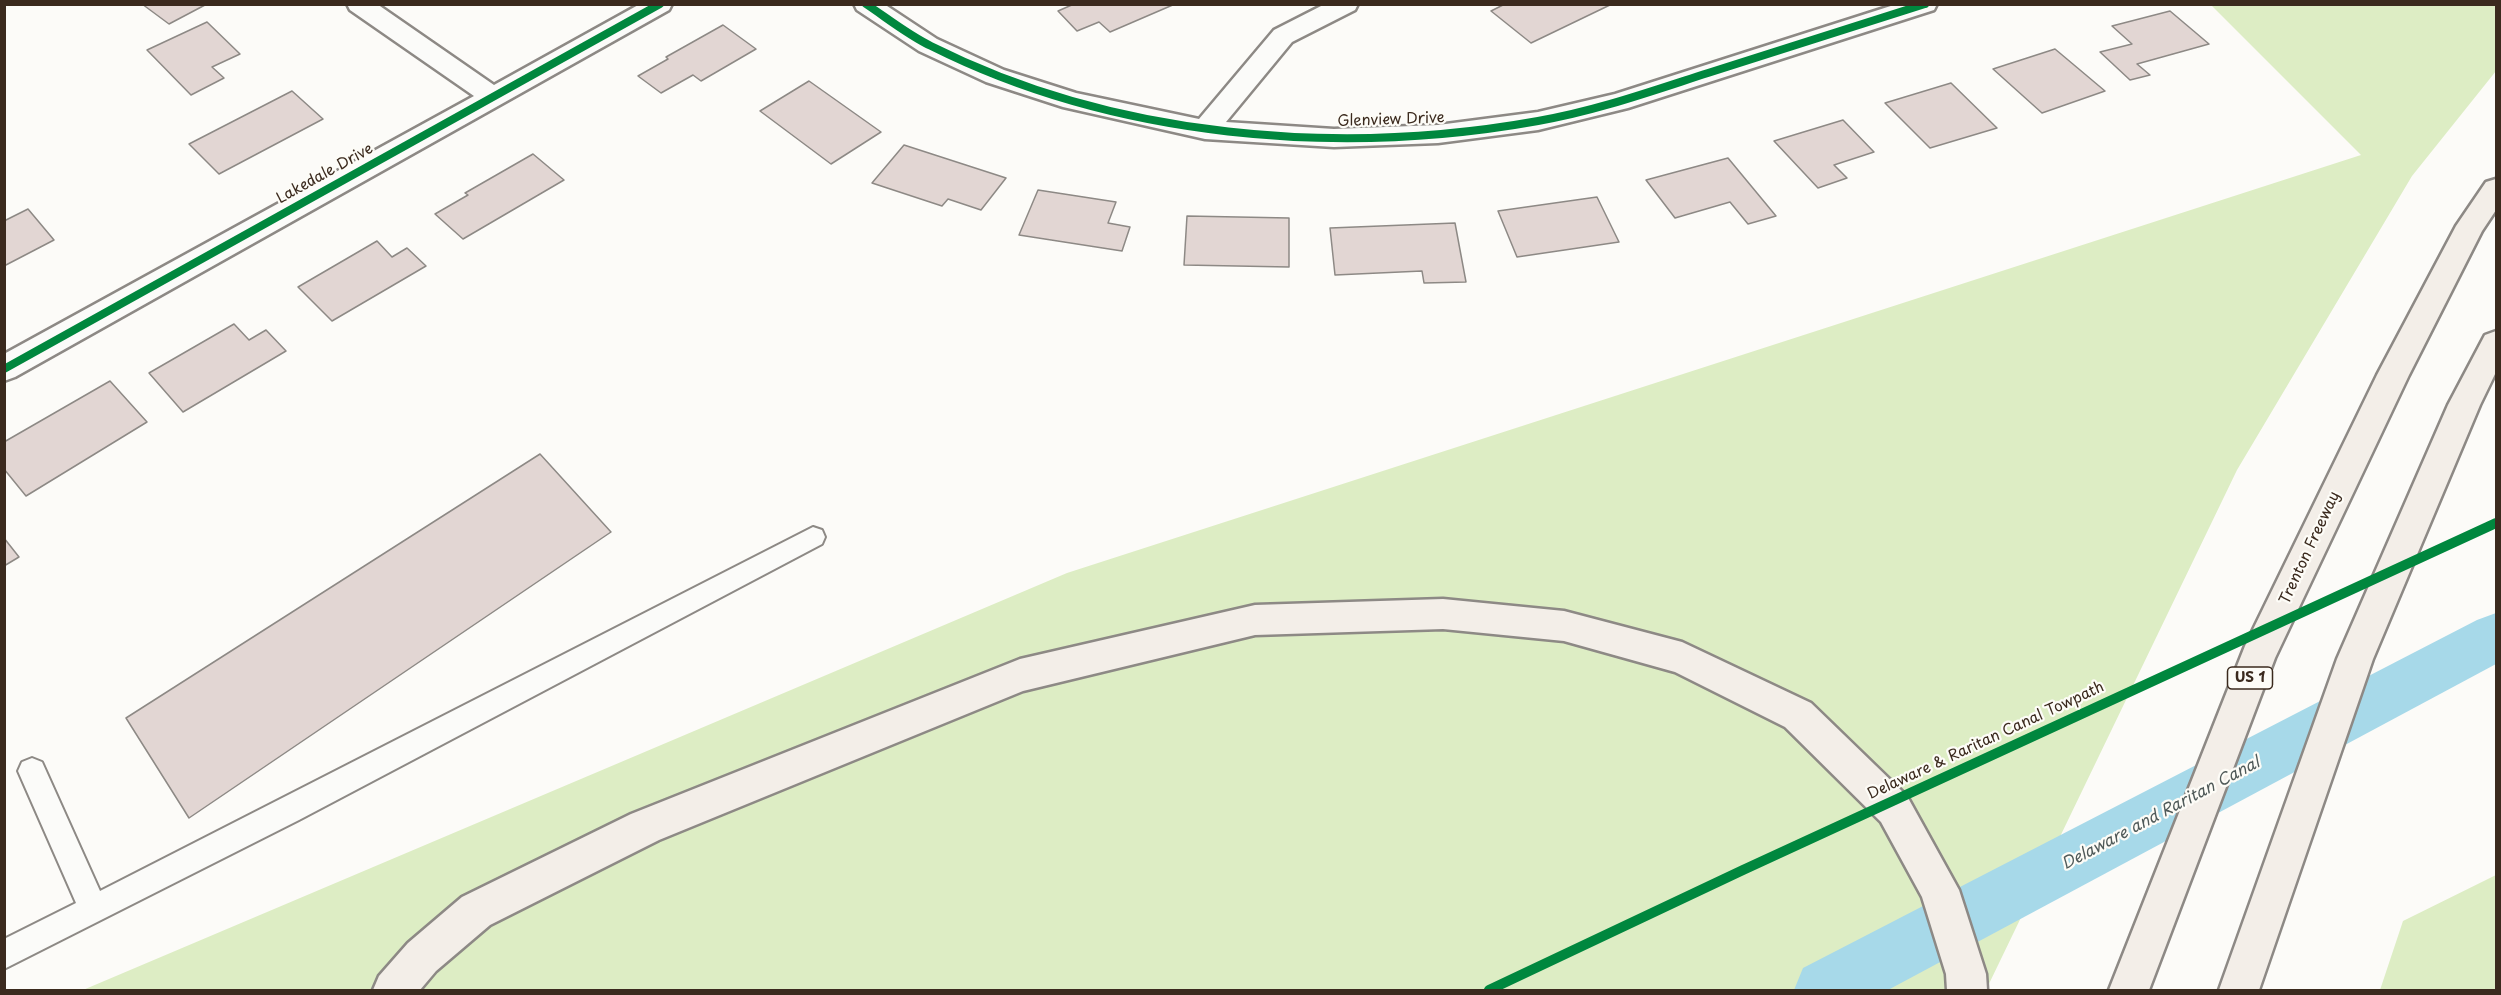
<!DOCTYPE html>
<html>
<head>
<meta charset="utf-8">
<style>
  body { margin:0 }
  #map { position:relative; width:2501px; height:995px; overflow:hidden; background:#fcfbf8; font-family:"Playpen Sans",sans-serif }
  canvas { display:block }
  .frame { position:absolute; inset:0; border:6px solid #3b2a1e; pointer-events:none }
</style>
</head>
<body>
<div id="map">
<canvas width="2501" height="995"></canvas>
<div class="frame"></div>
</div>
<script>
const g = document.querySelector('canvas').getContext('2d');
g.lineJoin = 'round';
function fill(path, color) {
  g.fillStyle = color;
  g.fill(path, 'evenodd');
}
function strokePath(path, color, width, dash) {
  g.strokeStyle = color;
  g.lineWidth = width;
  g.lineCap = dash ? 'butt' : 'round';
  g.setLineDash(dash || []);
  g.stroke(path);
}
function write(font, color, halo, rows, align = 'center') {
  g.font = font + ' "Playpen Sans",sans-serif';
  g.lineWidth = 4.5;
  g.setLineDash([]);
  g.textBaseline = 'middle';
  g.strokeStyle = halo;
  g.fillStyle = color;
  for (const [text, x, y, turn = 0] of rows) {
    g.save();
    g.translate(x, y);
    g.rotate((+turn || 0) * Math.PI / 180);
    g.textAlign = isNaN(turn) ? turn : align;
    if (halo) g.strokeText(text, 0, 0);
    g.fillText(text, 0, 0);
    g.restore();
  }
}
fill(new Path2D(`
  M2211,5H2496V71L2412,176L2237,470L1986,990H83L1067,573L2361,155Z
  M2496,875V990H2380L2403,921Z`), '#ddedc4');
fill(new Path2D(`
  M2496,613V664L1888,990H1794L1803,968L2477,620Z`), '#a7d9e9');
const building = new Path2D(`
  M142,4H204L205,5L169,24Z
  M1074,4H1175L1110,32L1099,22L1077,31L1058,11Z
  M1505,4H1612L1531,43L1491,11Z
  M2170,11L2209,44L2137,64L2150,75L2130,80L2100,52L2132,44L2112,26Z
  M207,22L240,54L212,67L224,78L191,95L147,50Z
  M723,25L756,49L701,81L693,75L661,93L638,76L668,59L666,57Z
  M2055,49L2105,91L2042,113L1993,69Z
  M809,81L881,132L831,164L760,111Z
  M1951,83L1997,128L1930,148L1885,103Z
  M292,91L323,119L219,174L189,144Z
  M1843,120L1874,152L1834,165L1847,178L1818,188L1774,141Z
  M904,145L1006,178L981,210L948,199L942,206L872,183Z
  M533,154L564,180L463,239L435,214L468,195L465,193Z
  M1728,158L1776,216L1748,224L1730,202L1675,218L1646,180Z
  M1038,190L1116,202L1108,223L1130,227L1122,251L1019,235Z
  M1597,197L1619,242L1517,257L1498,211Z
  M28,209L54,240L4,266V221Z
  M1187,216L1289,218V267L1184,265Z
  M1455,223L1466,282L1424,283L1422,271L1335,275L1330,228Z
  M377,241L392,257L407,248L426,266L332,321L298,287Z
  M234,324L249,340L266,330L286,351L183,412L149,373Z
  M110,381L147,422L26,496L4,469V442Z
  M540,454L611,532L189,818L126,718Z
  M4,538L19,557L4,566Z`);
fill(building, '#e2d6d3');
strokePath(building, '#8d8985', 1.5);
const lane = new Path2D(`
  M813,527L822,530L825,537L822,544L299,820L4,969V939L76,903L18,771L22,762L32,758L42,762L100,891Z`);
const street = new Path2D(`
  M347,4H377L494,85L640,4H672L669,10L15,377L4,381V354L474,96L350,10Z
  M854,4H884L937,39L1004,70L1076,93L1199,119L1274,30L1325,4H1358L1355,10L1292,42L1226,122L1334,129L1438,125L1538,112L1615,94L1897,4H1937L1934,10L1628,108L1538,130L1438,143L1334,147L1205,139L1063,107L986,82L919,51L857,10Z`);
const highway = new Path2D(`
  M2496,179V210L2482,231L2409,375L2275,658L2149,990H2109L2245,646L2377,375L2456,226L2486,182Z
  M2496,331V372L2480,405L2373,659L2259,990H2219L2337,659L2448,405L2485,335Z
  M1443,599L1564,611L1682,642L1811,703L1907,796L1959,890L1986,974L1987,990H1947L1946,974L1922,897L1881,822L1785,727L1675,672L1564,641L1443,629L1255,635L1023,691L659,840L490,925L436,971L420,990H373L379,976L408,943L462,897L631,814L1020,659L1255,605Z`);
strokePath(lane, '#8d8985', 4);
strokePath(street, '#8d8985', 5);
strokePath(highway, '#8d8985', 5);
fill(lane, '#fbfbf9');
fill(street, '#fbfbf9');
fill(highway, '#f3eee8');
strokePath(new Path2D(`
  M866,4C887,18 908,35 931,46C1114,138 1338,157 1538,121C1596,111 1652,91 1708,73C1781,50 1853,27 1925,4
  M4,369L660,4`), '#00873e', 8);
strokePath(new Path2D(`
  M1489,990L1743,870L2496,523`), '#00873e', 10);
for (const [x, y, w] of [
  [2250,678,45]
]) {
  const box = new Path2D();
  box.roundRect(x - w / 2, y - 11, w, 22, 4.5);
  g.fillStyle = '#fdfcf7';
  g.fill(box);
  strokePath(box, '#3b2a1e', 1.5);
}
write('bold 14px', '#3b2a1e', null, [
  ["US 1",2250,678]
]);
write('15px', '#3b2a1e', '#fdfcf7', [
  ["Glenview Drive",1391,120,-2],
  ["Lakedale Drive",325,174,-29],
  ["Trenton Freeway",2310,548,-65],
  ["Delaware & Raritan Canal Towpath",1986,741,-25]
]);
write('italic 16px', '#505a59', '#fdfcf7', [
  ["Delaware and Raritan Canal",2161,814,-28]
]);
</script>
</body>
</html>
